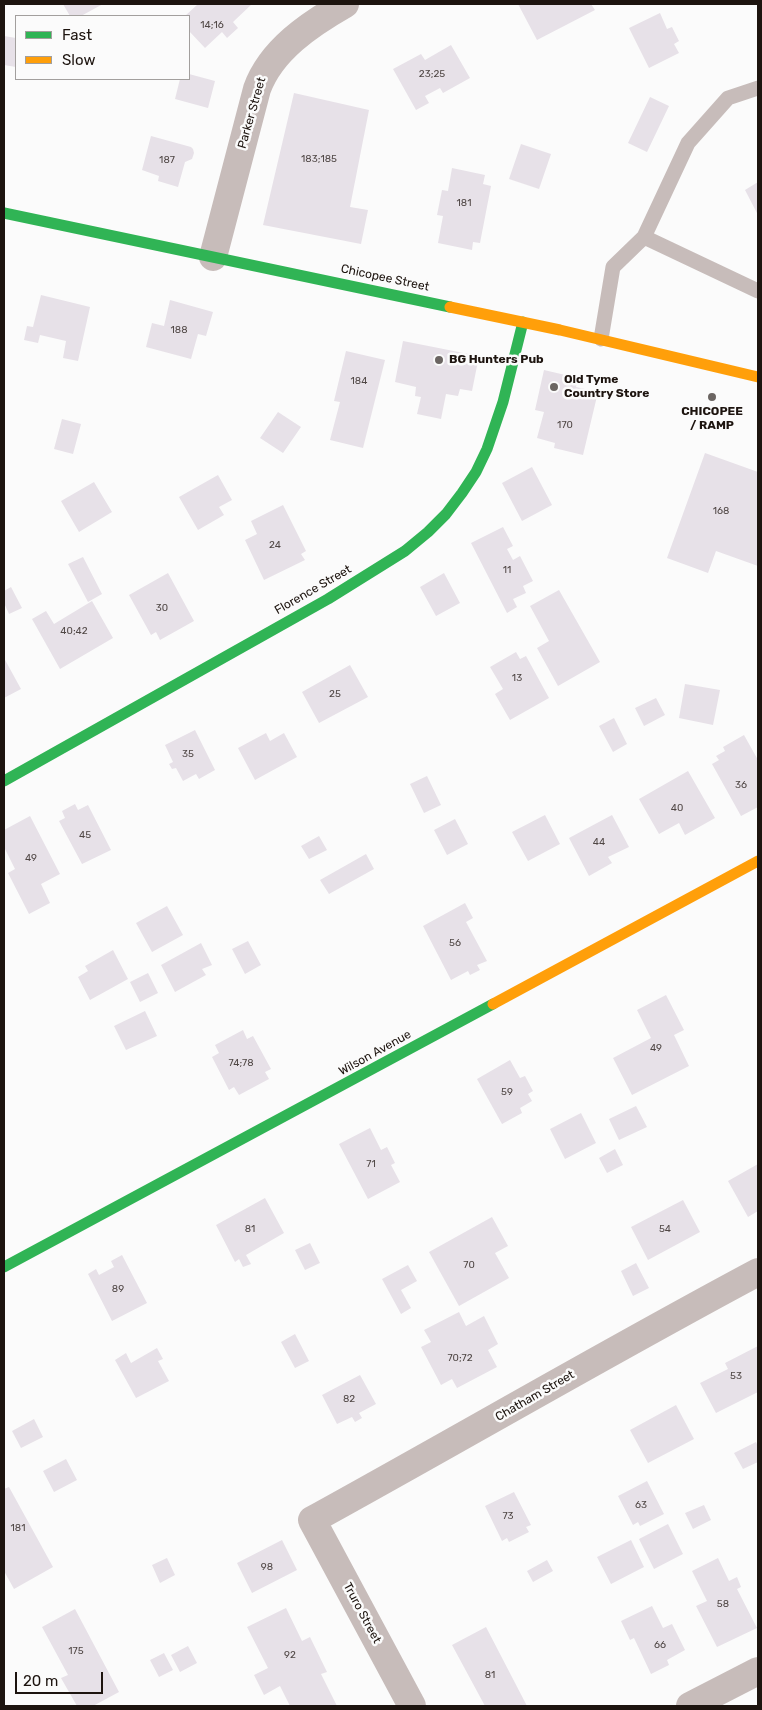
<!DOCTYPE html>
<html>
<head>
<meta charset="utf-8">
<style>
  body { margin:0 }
  #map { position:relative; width:762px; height:1710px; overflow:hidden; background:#fbfbfb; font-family:Rubik,sans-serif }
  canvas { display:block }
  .frame { position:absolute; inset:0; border:5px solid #1d140f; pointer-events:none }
  .legend { position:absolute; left:15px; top:15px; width:175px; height:65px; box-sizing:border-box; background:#fbfbfb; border:1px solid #a29f9d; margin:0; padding:6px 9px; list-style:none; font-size:15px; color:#1d140f }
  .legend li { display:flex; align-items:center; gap:10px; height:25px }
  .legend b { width:25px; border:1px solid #a29f9d }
  .scale { position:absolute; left:15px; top:1672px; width:88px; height:22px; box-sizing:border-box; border:2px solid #1d140f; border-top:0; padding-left:6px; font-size:15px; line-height:18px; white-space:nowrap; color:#1d140f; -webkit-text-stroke:4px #fbfbfb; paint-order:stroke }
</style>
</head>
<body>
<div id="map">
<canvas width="762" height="1710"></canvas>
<div class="frame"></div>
<ul class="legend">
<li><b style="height:6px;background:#30b455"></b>Fast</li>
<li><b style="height:6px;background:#ff9f0a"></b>Slow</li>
</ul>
<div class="scale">20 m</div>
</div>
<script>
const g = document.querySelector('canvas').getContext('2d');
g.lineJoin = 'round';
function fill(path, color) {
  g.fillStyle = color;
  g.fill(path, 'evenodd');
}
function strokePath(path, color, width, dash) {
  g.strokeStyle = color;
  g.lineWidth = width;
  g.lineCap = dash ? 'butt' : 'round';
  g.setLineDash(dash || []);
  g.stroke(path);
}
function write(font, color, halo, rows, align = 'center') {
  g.font = font + ' Rubik,sans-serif';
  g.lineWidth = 5;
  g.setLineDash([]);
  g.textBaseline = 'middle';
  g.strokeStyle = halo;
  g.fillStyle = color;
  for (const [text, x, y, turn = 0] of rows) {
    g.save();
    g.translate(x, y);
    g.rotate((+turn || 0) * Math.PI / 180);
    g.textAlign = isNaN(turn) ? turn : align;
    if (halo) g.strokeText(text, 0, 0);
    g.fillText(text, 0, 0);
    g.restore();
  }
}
fill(new Path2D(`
  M63,4H103L81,16H70Z
  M198,4H252L233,22L238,28L227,38L222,32L205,48L189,31V16H185Z
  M518,4H591L595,10L537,40Z
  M660,13L667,29L672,27L679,41L674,44L679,53L649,68L629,28Z
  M4,36L16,38V67L4,65Z
  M451,45L470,78L443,93L440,88L425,96L429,103L416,110L393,69L421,54L425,60Z
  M189,74L215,81L208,108L175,99L180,79H189Z
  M294,93L369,110L350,207L368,210L361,244L263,225Z
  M650,97L669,106L647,152L628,143Z
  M151,136L191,147L193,149L194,153L192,159L185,162L178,187L158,181L159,176L142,170Z
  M521,144L551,154L539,189L509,179Z
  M452,168L485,175L483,184L491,186L480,243L473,242L472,250L438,243L443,216L437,215L442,190L448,191Z
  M758,182V215L745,190Z
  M41,295L90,307L78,361L63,358L66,341L40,335L38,343L24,340L27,326L33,327Z
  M170,300L213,312L206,336L198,334L191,359L146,347L152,323L164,326Z
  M403,341L479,356L472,391L460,389L458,396L446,394L441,419L417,414L421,397L415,396L416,387L395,382Z
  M346,351L385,360L363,448L330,440L340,402L334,401Z
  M544,370L578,378L576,387L598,392L583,455L554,448L555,443L537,438L544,412L535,410Z
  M278,412L301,427L283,453L260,438Z
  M62,419L81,424L73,454L54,449Z
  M705,453L758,472V566L716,551L708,573L667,558Z
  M532,467L552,505L522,521L502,483Z
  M218,475L232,500L219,507L224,515L198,530L179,497Z
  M94,482L112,512L79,532L61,501Z
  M283,505L306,551L301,554L305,560L264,580L245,540L257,534L251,521Z
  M503,527L513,546L507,549L513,560L520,556L533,581L523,586L526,593L513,599L517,607L507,613L471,543Z
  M83,557L102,594L88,602L68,564Z
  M168,573L194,621L160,640L156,632L151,635L129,595Z
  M444,573L460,603L436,616L420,587Z
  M11,587L22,608L9,614L4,603V591Z
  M559,590L600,662L558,686L537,648L549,641L530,606Z
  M92,601L113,638L60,669L32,619L46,611L54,624Z
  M516,652L520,659L526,656L549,698L510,720L495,694L503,689L490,667Z
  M4,658L21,689L4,698Z
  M350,665L368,697L319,723L302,692Z
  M685,684L720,690L713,725L679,718Z
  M656,698L665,715L644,726L635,708Z
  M614,718L627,744L613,752L599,726Z
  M195,730L215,770L199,779L196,774L183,781L176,768L172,769L169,764L173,762L165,745Z
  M266,733L270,741L284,733L297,757L255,780L238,748Z
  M744,735L758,760V807L741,816L712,764L719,760L716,756L725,751L723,747Z
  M688,771L715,818L685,835L679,823L659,834L639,799Z
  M427,776L441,805L424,813L410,784Z
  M75,804L78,810L88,805L111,850L82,864L59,821L65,818L62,811Z
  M545,815L560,844L528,861L512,832Z
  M612,815L629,847L608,857L612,863L589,876L569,838Z
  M30,816L60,874L41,884L50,903L29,914L8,873L15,869L4,847V830Z
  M455,819L468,844L447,855L434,830Z
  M319,836L327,850L309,859L301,846Z
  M366,854L374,869L329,894L320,880Z
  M465,903L473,918L466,922L487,961L477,965L480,970L470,975L468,971L451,980L423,926Z
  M167,906L183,935L152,952L136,923Z
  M248,941L261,965L245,974L232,949Z
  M201,943L212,965L202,969L206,975L175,992L161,965Z
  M113,950L128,979L90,1000L78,977L88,971L85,966Z
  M148,973L158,993L140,1002L130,982Z
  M666,995L684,1030L674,1035L689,1066L632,1095L613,1058L651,1038L637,1010Z
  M145,1011L157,1036L126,1050L114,1026Z
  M243,1030L247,1039L253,1036L271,1069L265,1072L269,1079L239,1095L234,1087L229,1090L212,1057L219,1053L215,1045Z
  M510,1060L520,1078L525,1076L533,1091L528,1094L532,1101L520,1108L522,1113L502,1124L477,1079Z
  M636,1106L647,1127L619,1140L609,1119Z
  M581,1113L596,1143L565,1159L550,1129Z
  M370,1128L381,1150L387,1147L395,1163L391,1165L400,1182L368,1199L339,1144Z
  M615,1149L623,1165L607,1173L599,1158Z
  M758,1164V1211L748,1217L728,1181Z
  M265,1198L284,1233L246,1255L251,1264L243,1267L239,1259L235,1262L216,1225Z
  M683,1200L700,1232L648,1260L631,1227Z
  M492,1217L508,1246L495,1253L509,1278L459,1306L429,1252Z
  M310,1243L320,1263L305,1270L295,1250Z
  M122,1255L147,1303L112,1321L88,1274L96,1269L99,1275L114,1267L111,1261Z
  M636,1263L649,1288L633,1296L621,1271Z
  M408,1265L417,1281L401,1290L411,1308L401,1314L382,1279Z
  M459,1312L466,1326L484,1316L498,1344L488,1350L497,1367L457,1388L452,1379L441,1385L421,1347L431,1342L424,1330Z
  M295,1334L309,1361L295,1368L281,1342Z
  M758,1346V1392L716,1413L700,1383L728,1369L725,1363Z
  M157,1348L163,1359L158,1361L169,1381L136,1398L115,1360L126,1353L131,1363Z
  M360,1375L376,1404L359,1413L362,1418L355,1422L352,1417L337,1424L322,1395Z
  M676,1405L694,1439L648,1463L630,1430Z
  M34,1419L43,1437L21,1448L12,1431Z
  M756,1442L758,1447V1462L743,1469L734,1453Z
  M66,1459L77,1480L54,1492L43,1471Z
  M647,1481L664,1514L640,1526L638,1522L633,1525L618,1496Z
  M9,1487L53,1567L14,1589L4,1571V1489Z
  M514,1492L531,1525L526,1527L529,1532L509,1542L507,1538L502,1541L485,1506Z
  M704,1505L711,1520L693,1529L685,1513Z
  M668,1524L683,1554L654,1569L639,1539Z
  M282,1540L297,1570L252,1593L237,1563Z
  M631,1540L644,1567L611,1584L597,1557Z
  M167,1558L175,1575L160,1583L152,1565Z
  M718,1558L729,1581L737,1577L741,1587L737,1589L757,1628L717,1647L696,1606L707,1601L692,1571Z
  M547,1560L553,1571L533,1582L527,1571Z
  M652,1606L663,1628L672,1624L685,1650L667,1660L669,1665L651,1674L634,1638L630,1640L621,1621Z
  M286,1608L302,1641L310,1637L327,1672L321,1674L337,1706H290L280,1686L264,1695L254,1675L268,1668L247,1627Z
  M75,1609L119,1692L93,1706H77L61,1678L68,1675L42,1627Z
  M486,1627L527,1706H485L452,1645Z
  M188,1646L197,1663L180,1672L171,1655Z
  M164,1653L173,1670L159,1677L150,1660Z`), '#e7e1e8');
strokePath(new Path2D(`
  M644,237L758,291
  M601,339L613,267L644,237L688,143L728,98L758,88`), '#c7bcba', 15);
strokePath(new Path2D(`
  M213,257L257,89C271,50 310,24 345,4
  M412,1706L312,1520C461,1438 608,1352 758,1272
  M690,1706L758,1671`), '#c7bcba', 28);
strokePath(new Path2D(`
  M4,213L450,307
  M4,781L328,599L405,551L428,532L446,514L462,493L476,472L487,449L503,402L523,322
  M4,1267L493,1004`), '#30b455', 11);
strokePath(new Path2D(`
  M450,307L560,330L758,377
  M493,1004L758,861`), '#ff9f0a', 11);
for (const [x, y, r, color] of [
  [439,360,5,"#6b6562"],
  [554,387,5,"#6b6562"],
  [712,397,5,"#6b6562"]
]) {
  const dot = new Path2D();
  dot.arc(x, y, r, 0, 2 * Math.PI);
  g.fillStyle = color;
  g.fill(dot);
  strokePath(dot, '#fbfbfb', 2);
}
write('10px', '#504745', null, [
  ["14;16",212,25],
  ["23;25",432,74],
  ["183;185",319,159],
  ["187",167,160],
  ["181",464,203],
  ["188",179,330],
  ["184",359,381],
  ["170",565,425],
  ["168",721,511],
  ["24",275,545],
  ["11",507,570],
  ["30",162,608],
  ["40;42",74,631],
  ["13",517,678],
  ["25",335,694],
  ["35",188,754],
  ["36",741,785],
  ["40",677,808],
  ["45",85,835],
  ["44",599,842],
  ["49",31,858],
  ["56",455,943],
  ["49",656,1048],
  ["74;78",241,1063],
  ["59",507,1092],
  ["71",371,1164],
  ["81",250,1229],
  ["54",665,1229],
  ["70",469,1265],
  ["89",118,1289],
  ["70;72",460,1358],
  ["53",736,1376],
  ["82",349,1399],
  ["63",641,1505],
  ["73",508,1516],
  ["181",18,1528],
  ["98",267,1567],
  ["58",723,1604],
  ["66",660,1645],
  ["175",76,1651],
  ["92",290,1655],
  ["81",490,1675]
]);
write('12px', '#1d140f', '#fbfbfb', [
  ["Parker Street",252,113,-74],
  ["Chicopee Street",385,278,12],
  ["Florence Street",313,590,-30],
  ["Wilson Avenue",375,1053,-29],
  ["Chatham Street",535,1396,-30],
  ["Truro Street",362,1613,62]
]);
write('bold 12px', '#1d140f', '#fbfbfb', [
  ["BG Hunters Pub",449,360],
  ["Old Tyme",564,380],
  ["Country Store",564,394],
  ["CHICOPEE",712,412,"center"],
  ["/ RAMP",712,426,"center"]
], 'left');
</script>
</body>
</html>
